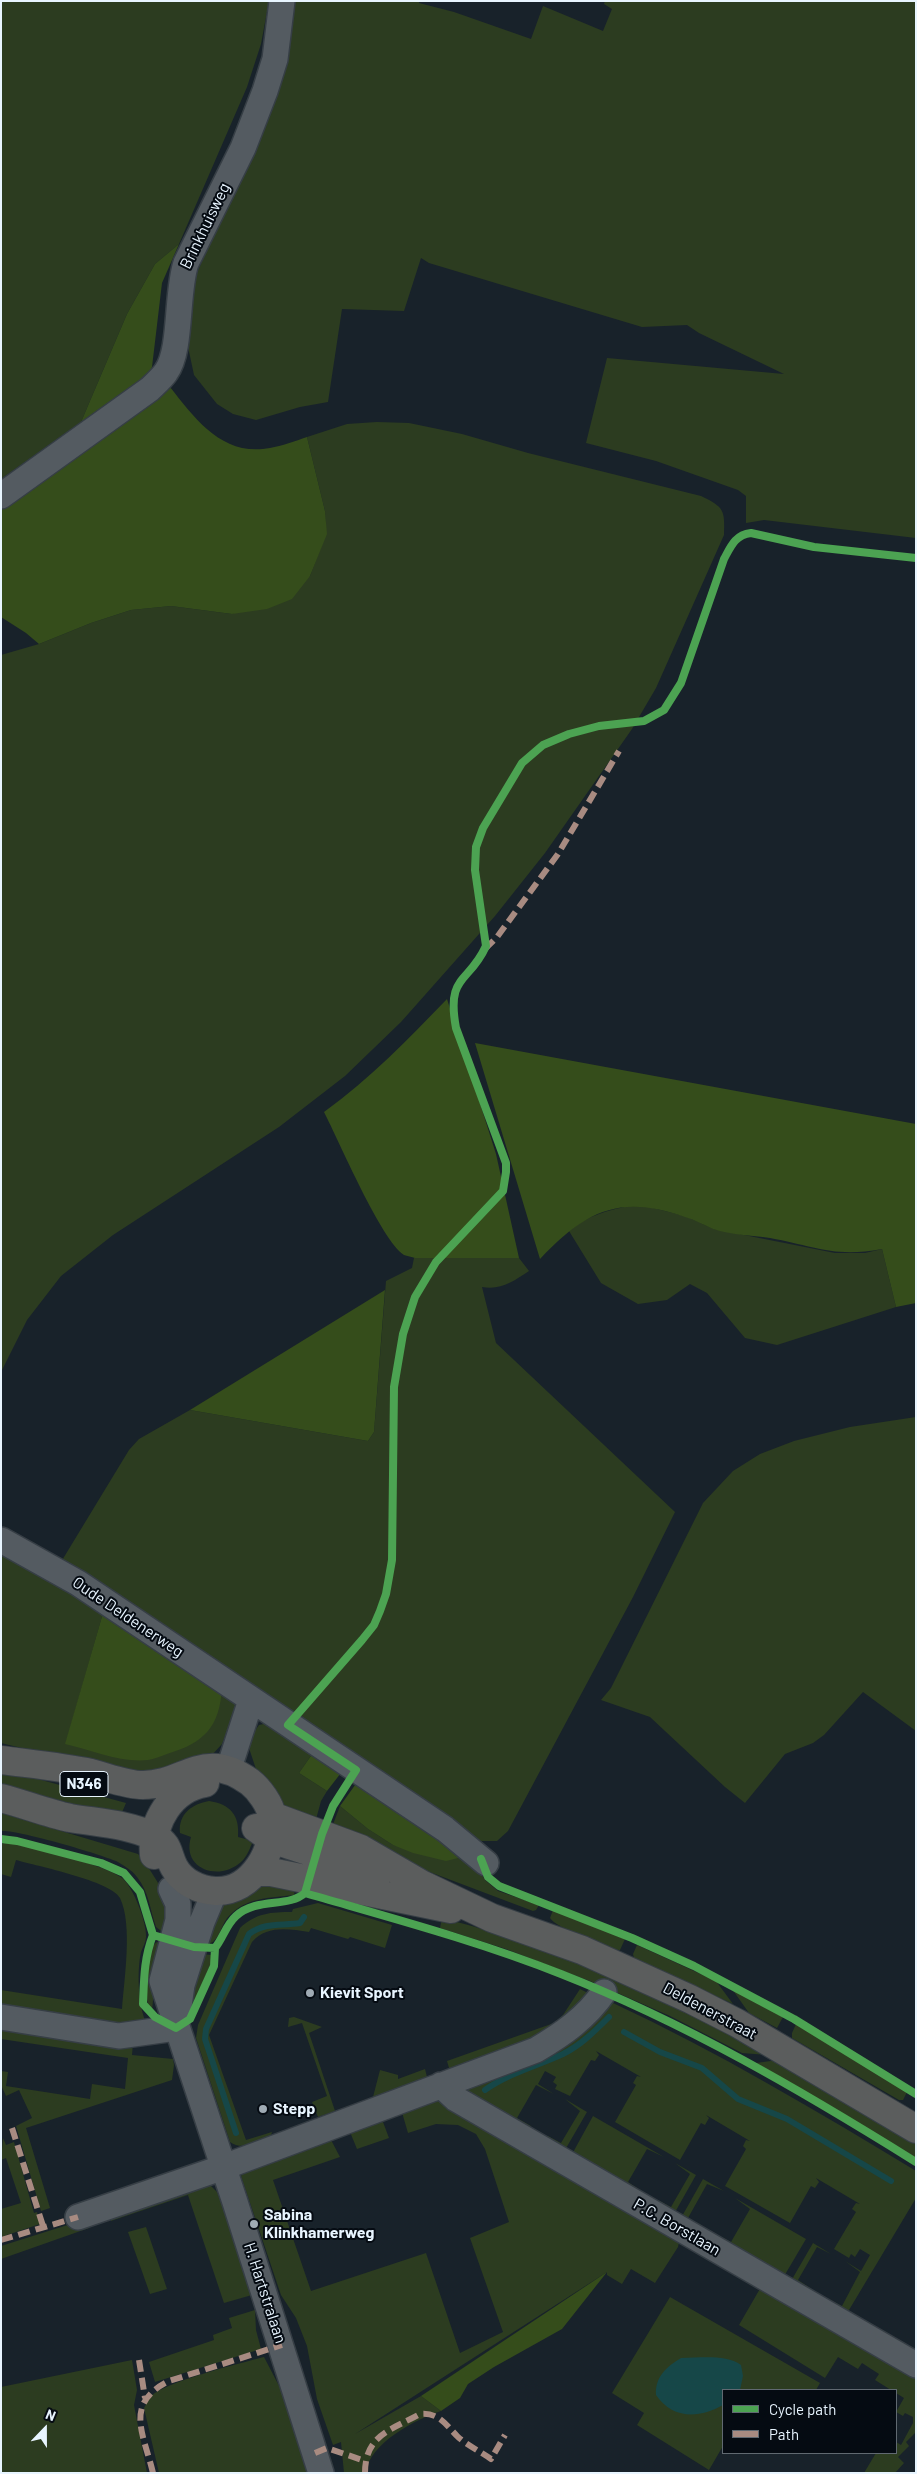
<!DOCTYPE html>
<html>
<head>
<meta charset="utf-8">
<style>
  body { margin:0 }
  #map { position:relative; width:917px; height:2474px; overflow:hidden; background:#18222a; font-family:Barlow,sans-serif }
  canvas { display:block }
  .frame { position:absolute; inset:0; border:2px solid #e8f5ff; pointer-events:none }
  .legend { position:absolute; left:722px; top:2389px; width:175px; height:65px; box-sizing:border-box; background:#050b12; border:1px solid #606971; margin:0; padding:6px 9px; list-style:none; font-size:15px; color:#e8f5ff }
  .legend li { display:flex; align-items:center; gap:10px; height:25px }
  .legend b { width:25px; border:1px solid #606971 }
  .north { position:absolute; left:20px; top:2404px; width:50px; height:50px; -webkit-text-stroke:4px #050b12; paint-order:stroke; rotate:22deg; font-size:14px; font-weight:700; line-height:20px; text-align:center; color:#e8f5ff }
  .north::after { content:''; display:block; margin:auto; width:18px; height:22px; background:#e8f5ff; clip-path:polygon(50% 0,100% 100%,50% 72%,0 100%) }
</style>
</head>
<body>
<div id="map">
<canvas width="917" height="2474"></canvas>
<div class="frame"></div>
<ul class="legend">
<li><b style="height:6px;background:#4ca352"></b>Cycle path</li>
<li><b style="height:6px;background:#a88b81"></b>Path</li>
</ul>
<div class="north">N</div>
</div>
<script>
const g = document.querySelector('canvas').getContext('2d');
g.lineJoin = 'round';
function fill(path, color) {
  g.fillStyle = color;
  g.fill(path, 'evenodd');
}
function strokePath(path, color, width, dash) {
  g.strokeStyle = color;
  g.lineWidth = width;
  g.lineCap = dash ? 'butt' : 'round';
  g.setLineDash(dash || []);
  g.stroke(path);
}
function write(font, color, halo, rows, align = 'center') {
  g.font = font + ' Barlow,sans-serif';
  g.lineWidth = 4;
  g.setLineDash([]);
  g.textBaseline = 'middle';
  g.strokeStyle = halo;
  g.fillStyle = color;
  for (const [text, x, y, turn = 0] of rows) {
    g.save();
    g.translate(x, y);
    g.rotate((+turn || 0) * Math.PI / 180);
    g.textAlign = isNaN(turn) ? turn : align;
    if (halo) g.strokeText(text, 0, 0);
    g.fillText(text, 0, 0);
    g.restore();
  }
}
fill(new Path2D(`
  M1,1H269L261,44L247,87L179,244L155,264L127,314L81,422L1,479Z
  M294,1H419V3L454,12L531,39L543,6L603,31L612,9L604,4L605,1H916V538L764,520L746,523V496L738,490L656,461L586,443L607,358L784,374L699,333L687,325L642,327L429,263L421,258L404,311L342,309L328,402L300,407L256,420L233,414L217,404L194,375L184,328L189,292L284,68Z
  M377,422L409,423L462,434L528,453L701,496C724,507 725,510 724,535L656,688L632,729L545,853L495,916L401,1022L345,1076L279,1127L113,1235L61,1276L27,1320L1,1372V655L39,644L91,623L131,610L171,606L232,614L310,576L326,534L325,511L307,437L347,424Z
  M630,1206L649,1207L685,1216L714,1229L835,1253H865L882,1249L896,1307L777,1345L745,1338L707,1293L690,1284L667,1300L638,1304L601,1283L569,1231C587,1216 607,1210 630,1206Z
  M414,1258H519L529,1271C512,1282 502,1290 482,1287L496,1343L675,1512L633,1597L508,1831L497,1841H481L302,1718L61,1562L129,1450L139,1439L190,1410L368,1441L374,1432L386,1281L412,1268Z
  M916,1417V1731L863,1692L824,1735L813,1743L785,1754L745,1803L725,1787L650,1717L601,1700L611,1688L703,1503L733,1471L760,1454L794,1441L850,1427Z
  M1,1553L40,1573L103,1613L66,1743L222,1687L240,1696L222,1744L211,1756L137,1776L1,1743Z
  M268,1723L315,1750L299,1773L327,1791L321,1801L315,1823L287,1814L257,1772L249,1748L252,1735L259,1725Z
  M1,1769L126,1803L120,1817L1,1784Z
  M209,1801C230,1804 240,1815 238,1837L253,1841C250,1848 247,1857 241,1862C219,1882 181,1869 191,1837L180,1833C178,1814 192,1804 209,1801Z
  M340,1806L368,1829L393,1845L470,1855L485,1880L498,1891L539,1905L536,1910L533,1911L390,1857L332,1827Z
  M1,1813L138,1854C147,1864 168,1896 170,1910C170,1917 167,1927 165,1934L156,1927C150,1910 149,1892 137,1877C132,1870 123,1865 116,1861C100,1854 16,1829 1,1831Z
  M5,1843C25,1844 108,1866 122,1878C133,1886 147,1923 146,1937C146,1942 143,1947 141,1952C137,1970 138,2002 145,2020L138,2024H116L1,2004V1990L122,2009C124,1980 133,1925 120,1898C111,1881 37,1866 16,1860L11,1877L1,1874V1844Z
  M255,1882L296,1883L294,1895C269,1898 246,1897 228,1917C221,1925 219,1942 208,1944L216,1905Z
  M318,1903L392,1925L385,1948L350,1937L348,1939L311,1928L309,1932C288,1929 267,1925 252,1942L209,2035L246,2140L272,2132L270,2138C258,2142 242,2151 230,2142L196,2038L198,2025L240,1928C256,1913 271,1912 292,1912L293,1909Z
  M553,1910L625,1939L620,1950C610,1951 555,1927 550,1918Z
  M442,1918C522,1938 599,1969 673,2004C705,2019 736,2038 767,2055L742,2053L670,2016L595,1983L506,1949L440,1928Z
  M157,1942L164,1944L154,1988L152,2012C144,2003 143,1962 149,1950C151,1947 154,1944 157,1942Z
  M637,1945L716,1981L733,2004L634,1958L633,1954Z
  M201,1954L211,1955L212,1961L188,2015Z
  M580,1989L594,1996L577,2019L451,2075L447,2061L554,2023L563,2015Z
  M732,1989L783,2017L777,2028L749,2013Z
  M603,2002L613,2003C718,2052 817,2111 916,2171V2198L846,2315L830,2304L828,2299L842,2306L860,2272L845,2261L861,2271L870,2255L860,2249L855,2257L851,2254L849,2258L834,2249L856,2212L852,2209L856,2203L860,2204L816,2178L819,2182L815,2188L811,2186L790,2223L725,2186L746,2149L743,2146L746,2140L750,2141L706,2115L709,2118L705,2125L701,2123L680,2160L615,2122L636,2085L633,2083L637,2076L641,2077L596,2051L599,2055L595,2061L591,2060L570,2096L555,2089L557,2085L553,2082L556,2077L545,2071L538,2084L554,2094L536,2085L517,2118L531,2126L524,2129L461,2093Z
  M294,2017L322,2027L309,2033L335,2111L318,2117L312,2102L327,2096L302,2023L288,2027L289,2018Z
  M1,2022L133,2043L132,2055L173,2059L174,2065L172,2080L26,2128L50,2208L41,2211L16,2126L32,2118L19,2090L6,2096L1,2085V2071L8,2072L6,2086L90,2099L92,2084L125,2089L128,2058L1,2039Z
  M796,2024L907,2092L903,2100H899L792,2038V2033Z
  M778,2060L916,2142V2158L756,2063Z
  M425,2069L427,2077L422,2085L375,2101L373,2097L380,2070L398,2075V2079Z
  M565,2099L587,2112L565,2150L549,2141L548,2136L561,2143L580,2111Z
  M435,2100L446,2103L679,2242L678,2247L655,2283L631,2269L622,2284L607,2275V2272L355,2434L421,2396L441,2411C416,2419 368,2444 366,2473H344L341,2442L333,2445L317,2399L307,2346L296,2318L281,2295L241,2176L248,2166L330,2138L340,2157L273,2180L311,2291L426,2253L460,2353L503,2332L470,2238L509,2222L485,2149L476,2134L458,2125L436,2124L408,2133L401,2109Z
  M593,2116L664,2157L647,2149L628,2182L640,2190L633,2192L571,2156Z
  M376,2119L383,2122L389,2138L357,2149L350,2132Z
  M3,2138L6,2145L14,2142L34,2213L37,2212L40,2224L1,2237V2209L21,2203L6,2158L1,2160Z
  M675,2163L696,2175L674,2214L660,2206L658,2200L671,2207L690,2174Z
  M703,2179L724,2191L707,2184L688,2218L701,2225L695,2226L681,2218Z
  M209,2184L217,2192L221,2202L252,2295L224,2303L188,2195L111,2221V2217Z
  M735,2198L806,2239L783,2278L720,2240L718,2235L731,2242L750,2209Z
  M77,2222L89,2228L1,2259V2246Z
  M146,2227L167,2289L150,2294L128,2232Z
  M813,2243L831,2254L817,2247L798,2280L810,2288L806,2290L791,2281Z
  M761,2287L916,2375V2432L906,2442L909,2446L898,2457L904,2463L895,2473H864L876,2453H896V2442L901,2445L913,2423V2417L905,2413L903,2416L896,2412L904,2398L896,2393V2390H891L875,2380L879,2374L862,2363L858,2369L838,2357L825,2378L739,2325Z
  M670,2297L820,2383L816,2390H723V2446L709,2470L637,2425L644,2413L612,2393Z
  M255,2310L256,2330L261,2349L155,2382L149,2362L214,2340L213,2335L232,2328L229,2318Z
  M264,2357L289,2405L312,2473H159L144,2408C146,2405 147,2400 150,2397C164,2382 241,2363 264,2357Z
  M132,2360L137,2390L134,2405L147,2473H1V2387Z`), '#2c3c20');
fill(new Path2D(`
  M179,244L162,283L152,367L148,375L81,422L127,314L155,264Z
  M170,387C196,420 223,457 270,448C282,446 295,441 307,437L325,511L327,534L310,576L292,599L267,609L232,614L171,606L131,610L91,623L39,644L26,633L1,617V504L166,388Z
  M447,999L496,1154L519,1258H415C412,1257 407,1256 404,1255C381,1240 339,1141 324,1112C370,1079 408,1039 447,999Z
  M475,1043L916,1124V1303L896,1307L882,1249C834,1258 814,1246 770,1238C751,1235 731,1235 713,1229C704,1225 695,1220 685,1217C619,1194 586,1211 540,1259Z
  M385,1290L374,1432L368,1441L190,1410Z
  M103,1613L222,1687C220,1727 204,1743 167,1754C161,1756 154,1759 148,1760C121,1763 91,1750 65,1744Z
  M315,1750L344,1769L327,1791L299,1773Z
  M358,1781L470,1855L446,1861L413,1853L393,1845L368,1829L340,1806Z
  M607,2272L562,2329L494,2367L468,2384L460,2398L441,2411L421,2396Z`), '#354d1b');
fill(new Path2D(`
  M681,2358C700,2358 726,2354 741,2365L743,2376L740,2390H723V2405C700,2418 673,2420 656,2395C655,2377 666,2367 681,2358Z`), '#164748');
strokePath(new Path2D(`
  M624,2032L660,2052L702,2068L738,2099L787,2119L891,2181
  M485,2090C509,2073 537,2066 563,2054C581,2045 595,2031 609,2017
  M236,2133L205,2039L206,2029L249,1934C265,1922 281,1926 300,1923L304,1917`), '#164748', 6);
const street = new Path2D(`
  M1,496L150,389C155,384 162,378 166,372C182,350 176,292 186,263L243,148L265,91L275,59L282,1
  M1,1540L78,1583L445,1829L486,1863
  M228,1771L251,1700
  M171,1889L178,1904V1920L162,1981L235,2202L321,2473
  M1,2017L119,2036L176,2028
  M177,2020L182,1985L202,1922L215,1891
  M441,2085L456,2099L916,2365
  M78,2217L224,2167L536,2050C563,2034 586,2018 604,1992`);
const primary = new Path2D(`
  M1,1760C31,1764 62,1767 91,1773C107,1777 126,1785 143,1785C185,1785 204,1748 250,1782C259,1789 270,1804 272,1816C277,1849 252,1893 215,1891C199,1890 182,1882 174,1867C167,1854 170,1845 155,1837C129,1824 99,1823 70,1818C47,1813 24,1804 1,1798
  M272,1816L361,1849L423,1885L492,1918L582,1950L690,1999L737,2023L916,2129
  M256,1828L271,1839L378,1874
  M154,1855C151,1822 171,1789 205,1783
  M257,1872H271L451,1909`);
strokePath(street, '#363e45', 28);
strokePath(primary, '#363e45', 30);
strokePath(street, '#545b61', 25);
strokePath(primary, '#5b5d5d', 28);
strokePath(new Path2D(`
  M485,949L497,937L558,854L619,751
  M12,2128L43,2226
  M1,2240L78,2217
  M139,2360L145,2398
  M315,2453L327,2448L365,2461
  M153,2473C144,2434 123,2404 169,2381L282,2345
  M365,2473C365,2435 391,2430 420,2414C439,2412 446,2425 458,2437C467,2445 481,2452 491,2459L505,2435`), '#a88b81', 6, [12, 6]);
strokePath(new Path2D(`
  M1,1839L17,1841L101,1863L124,1873L140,1892L153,1935L194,1947L215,1948C223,1938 226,1925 236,1916C257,1897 288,1908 305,1893L322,1834L333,1806L356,1770L288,1725L362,1640L374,1625L380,1611L386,1594L392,1560L394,1387L403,1334L415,1297L436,1262L503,1191L506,1172V1163L456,1028C446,974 469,984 486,946L475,870L476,847L483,828L522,763L543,745L569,734L599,726L644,721L664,710L681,683L724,559C731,546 735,535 751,533L814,547L916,558
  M481,1859L488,1877L499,1886L632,1938L694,1966L794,2019L916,2094
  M305,1893C391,1918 478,1941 561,1974C686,2023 802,2091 916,2162
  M153,1935C144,1958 144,1979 143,2004L155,2017L176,2028L190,2019L214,1966L215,1948`), '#4ca352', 8);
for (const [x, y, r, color] of [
  [310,1993,5,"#9fabb4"],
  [263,2109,5,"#9fabb4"],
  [254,2224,5,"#9fabb4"]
]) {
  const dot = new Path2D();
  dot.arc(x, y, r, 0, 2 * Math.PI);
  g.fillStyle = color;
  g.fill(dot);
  strokePath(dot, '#050b12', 2);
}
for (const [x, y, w] of [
  [84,1784,48]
]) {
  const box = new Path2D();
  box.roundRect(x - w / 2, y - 12.5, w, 25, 4);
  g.fillStyle = '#050b12';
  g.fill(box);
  strokePath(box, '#e8f5ff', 1);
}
write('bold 15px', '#e8f5ff', null, [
  ["N346",84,1784]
]);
write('16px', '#e8f5ff', '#050b12', [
  ["Brinkhuisweg",205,226,-64],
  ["Oude Deldenerweg",128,1617,34],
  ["Deldenerstraat",710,2011,28],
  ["P.C. Borstlaan",677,2227,30],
  ["H. Hartstralaan",265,2293,72]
]);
write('bold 16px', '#e8f5ff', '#050b12', [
  ["Kievit Sport",320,1993],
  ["Stepp",273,2109],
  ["Sabina",264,2215],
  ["Klinkhamerweg",264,2233]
], 'left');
</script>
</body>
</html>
